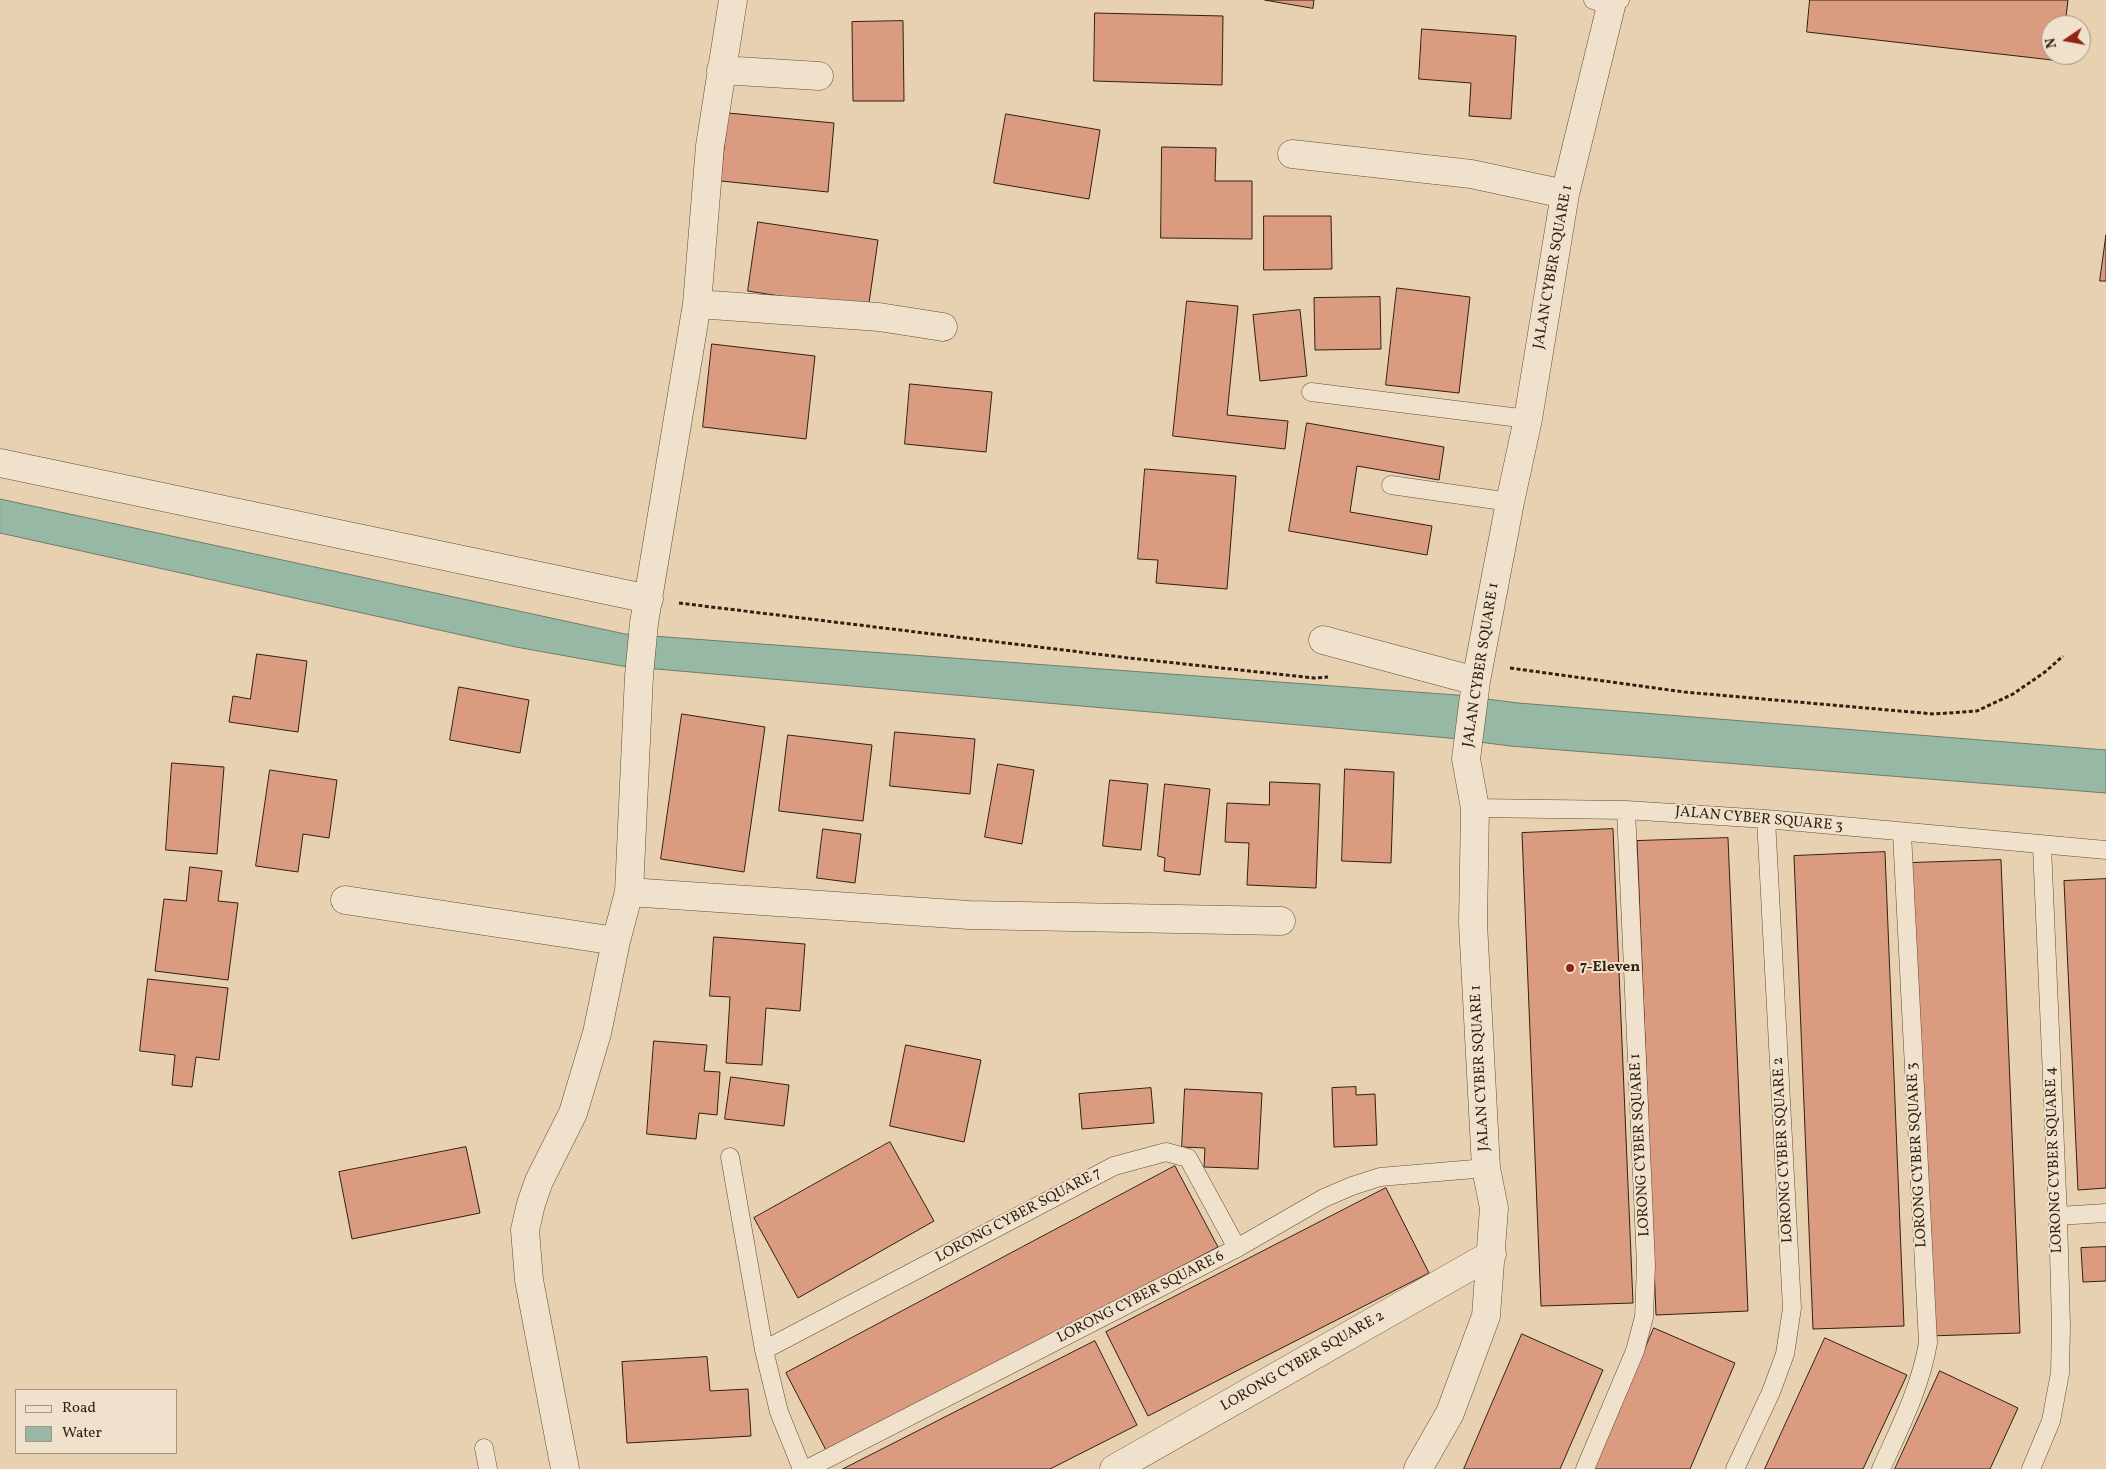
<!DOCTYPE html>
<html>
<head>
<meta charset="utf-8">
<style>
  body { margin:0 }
  #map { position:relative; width:2106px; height:1469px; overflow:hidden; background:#e8d1b0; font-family:Vollkorn,serif }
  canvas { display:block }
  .legend { position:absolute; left:15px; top:1389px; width:162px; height:65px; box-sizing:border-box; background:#f0e1cc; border:1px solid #a49482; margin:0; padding:6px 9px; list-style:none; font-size:15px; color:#312012 }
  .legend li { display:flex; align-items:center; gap:10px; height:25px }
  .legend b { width:25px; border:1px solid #a49482 }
  .north { position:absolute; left:2041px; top:15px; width:50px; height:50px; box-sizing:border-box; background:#f0e1cc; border:1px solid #a49482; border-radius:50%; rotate:258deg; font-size:14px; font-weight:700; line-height:20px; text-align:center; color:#312012 }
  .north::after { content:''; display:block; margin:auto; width:18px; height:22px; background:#8f2418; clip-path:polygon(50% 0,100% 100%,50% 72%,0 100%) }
</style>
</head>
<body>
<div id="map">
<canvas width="2106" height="1469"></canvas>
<ul class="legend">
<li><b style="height:6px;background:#f0e1cc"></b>Road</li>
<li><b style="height:14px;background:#98b8a6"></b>Water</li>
</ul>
<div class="north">N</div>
</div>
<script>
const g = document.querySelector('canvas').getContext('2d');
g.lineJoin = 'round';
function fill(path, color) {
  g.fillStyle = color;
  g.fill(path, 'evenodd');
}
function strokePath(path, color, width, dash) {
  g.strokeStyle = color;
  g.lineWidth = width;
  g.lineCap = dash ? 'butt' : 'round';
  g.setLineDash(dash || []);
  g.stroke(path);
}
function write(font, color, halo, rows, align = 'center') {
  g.font = font + ' Vollkorn,serif';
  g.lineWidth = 4;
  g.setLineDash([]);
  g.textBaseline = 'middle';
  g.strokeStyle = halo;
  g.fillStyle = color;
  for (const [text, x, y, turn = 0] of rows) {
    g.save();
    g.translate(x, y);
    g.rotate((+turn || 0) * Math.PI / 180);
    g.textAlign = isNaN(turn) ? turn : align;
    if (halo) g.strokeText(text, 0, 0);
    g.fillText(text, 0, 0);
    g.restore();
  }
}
const water = new Path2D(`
  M0,499L625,634L1456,695L1518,703L2106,750V793L1510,746L1449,738L622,666L516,647L0,533Z`);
fill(water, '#98b8a6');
strokePath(water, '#6f7b6b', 1);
const building = new Path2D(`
  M1265,0H1314L1313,8Z
  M1810,0H2068L2065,25H2051V55H2062L2061,61L1807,32Z
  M1095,13L1223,16L1222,85L1094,81Z
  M903,21L904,101H853L852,22Z
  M1422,29L1516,36L1511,119L1469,116L1471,83L1419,79Z
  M728,113L834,123L828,192L721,181Z
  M1006,114L1100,130L1089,199L994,183Z
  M1162,147L1216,148L1215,181H1252V239L1161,238Z
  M1264,216H1331L1332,269L1264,270Z
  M758,222L878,240L868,310L748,291Z
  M2106,235V281H2100Z
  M1397,288L1470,297L1459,393L1386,385Z
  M1380,297L1381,349L1315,350L1314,298Z
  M1187,301L1238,306L1227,415L1288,421L1285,449L1173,436Z
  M1300,310L1307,376L1260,381L1253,315Z
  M712,344L815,356L806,439L703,427Z
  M910,384L992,392L986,452L905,444Z
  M1307,423L1444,447L1439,480L1357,466L1350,512L1432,526L1427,555L1289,531Z
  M1145,469L1236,476L1227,589L1156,583L1158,560L1138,559Z
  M257,654L307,661L298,732L229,722L233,696L250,699Z
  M459,687L529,700L520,753L450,740Z
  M682,714L765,727L744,872L661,859Z
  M895,732L975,739L970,794L890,786Z
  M788,735L872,745L863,821L779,811Z
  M172,763L224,767L217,854L166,850Z
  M998,764L1034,770L1022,844L985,837Z
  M1345,769L1394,772L1391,863L1342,861Z
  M270,770L337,780L329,838L303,834L298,872L256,866Z
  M1110,780L1148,784L1141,850L1103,846Z
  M1270,782L1320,784L1316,888L1247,885L1249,843L1225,842L1227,803L1269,805Z
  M1165,784L1210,789L1200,875L1164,871L1165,858L1158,856Z
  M823,829L861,834L855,883L817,878Z
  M1613,829L1633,1303L1541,1306L1522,833Z
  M1728,838L1748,1311L1656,1315L1637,841Z
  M1885,852L1904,1326L1813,1329L1794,856Z
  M2001,860L2020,1333L1929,1336L1910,863Z
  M190,867L222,871L218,901L238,903L228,980L155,971L164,899L186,901Z
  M2106,879V1188L2078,1190L2064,881Z
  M714,937L805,944L800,1011L766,1008L762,1065L726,1063L730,997L710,996Z
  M148,979L228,988L219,1060L196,1057L192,1087L172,1085L175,1055L140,1051Z
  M654,1041L707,1045L704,1071L720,1072L717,1115L699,1113L696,1139L647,1134Z
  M906,1045L981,1060L964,1142L890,1126Z
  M731,1077L789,1085L784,1126L725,1119Z
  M1356,1087V1095L1375,1094L1377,1145L1334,1147L1332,1088Z
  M1151,1088L1154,1123L1082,1129L1079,1094Z
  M1185,1089L1262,1093L1258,1169L1204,1167L1205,1148L1182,1147Z
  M890,1142L934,1221L798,1298L754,1218Z
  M466,1147L480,1213L352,1239L339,1172Z
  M1175,1166L1218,1247L828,1454L786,1373Z
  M1386,1188L1429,1273L1148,1416L1106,1332Z
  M2106,1247V1281L2083,1282L2081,1248Z
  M1654,1328L1735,1363L1690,1469H1594Z
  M1522,1334L1603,1370L1560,1469H1464Z
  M1825,1338L1907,1375L1863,1469H1765Z
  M1095,1341L1137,1425L1050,1469H843Z
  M707,1357L710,1391L748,1389L751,1436L627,1443L622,1362Z
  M1940,1371L2018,1408L1990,1469H1895Z`);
fill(building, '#db9b80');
strokePath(building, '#312012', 1);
const service = new Path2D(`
  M1593,0L1611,6L1620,0
  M1311,392L1528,419
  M1391,485L1510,502
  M1475,808L1626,810L1766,819L2106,850
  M730,1157L764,1350L779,1412L802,1469
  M2058,1216L2106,1213
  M764,1350L1114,1166L1166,1152L1188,1158L1237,1248
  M484,1448L488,1469
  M807,1469L1237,1248L1324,1198L1352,1186L1380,1177L1486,1168
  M1585,1469L1635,1351L1644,1317L1646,1265L1626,810
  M1735,1469L1771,1392L1785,1354L1792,1308L1766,819
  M1881,1469C1900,1427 1920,1389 1928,1343L1902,833
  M2031,1469L2051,1421L2060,1373L2061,1326L2058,1216L2042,846`);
const minor = new Path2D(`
  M721,70L819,76
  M1292,154L1471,174L1565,194
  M697,304L879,317L943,327
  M0,463L649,599
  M1323,640L1476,681
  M629,892L969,915L1281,921
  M345,900L616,941
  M565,1469L529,1280L525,1230L531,1204L539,1181L573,1113L597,1033L616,941L629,892L639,676L644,623L697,304L710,146L733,0
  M1114,1469L1492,1254
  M1418,1469L1450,1413L1486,1316L1494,1208L1486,1168L1473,923L1475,808L1466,759L1476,681L1510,502L1528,419L1565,194L1611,6`);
strokePath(service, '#5f4c3a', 19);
strokePath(minor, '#5f4c3a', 29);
strokePath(new Path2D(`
  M679,603L1129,658L1314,678L1328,677
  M1510,668L1684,692L1934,714L1977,711L2013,694L2045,672L2063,656`), '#312012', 3, [4, 2.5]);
strokePath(service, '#f0e1cc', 18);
strokePath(minor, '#f0e1cc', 28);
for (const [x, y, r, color] of [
  [1570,968,5,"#8f2418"]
]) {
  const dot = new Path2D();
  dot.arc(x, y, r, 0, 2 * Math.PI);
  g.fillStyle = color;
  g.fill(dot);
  strokePath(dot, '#f0e1cc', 2);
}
write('15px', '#312012', '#f0e1cc', [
  ["JALAN CYBER SQUARE 1",1554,267,-80],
  ["JALAN CYBER SQUARE 1",1482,665,-81],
  ["JALAN CYBER SQUARE 3",1759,820,5],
  ["JALAN CYBER SQUARE 1",1481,1068,-93],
  ["LORONG CYBER SQUARE 1",1641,1145,-93],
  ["LORONG CYBER SQUARE 2",1784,1150,-93],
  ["LORONG CYBER SQUARE 3",1918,1155,-93],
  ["LORONG CYBER SQUARE 4",2055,1160,-92],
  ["LORONG CYBER SQUARE 7",1019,1216,-28],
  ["LORONG CYBER SQUARE 6",1141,1298,-27],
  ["LORONG CYBER SQUARE 2",1303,1362,-30]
]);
write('bold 15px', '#312012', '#f0e1cc', [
  ["7-Eleven",1580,968]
], 'left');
</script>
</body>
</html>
